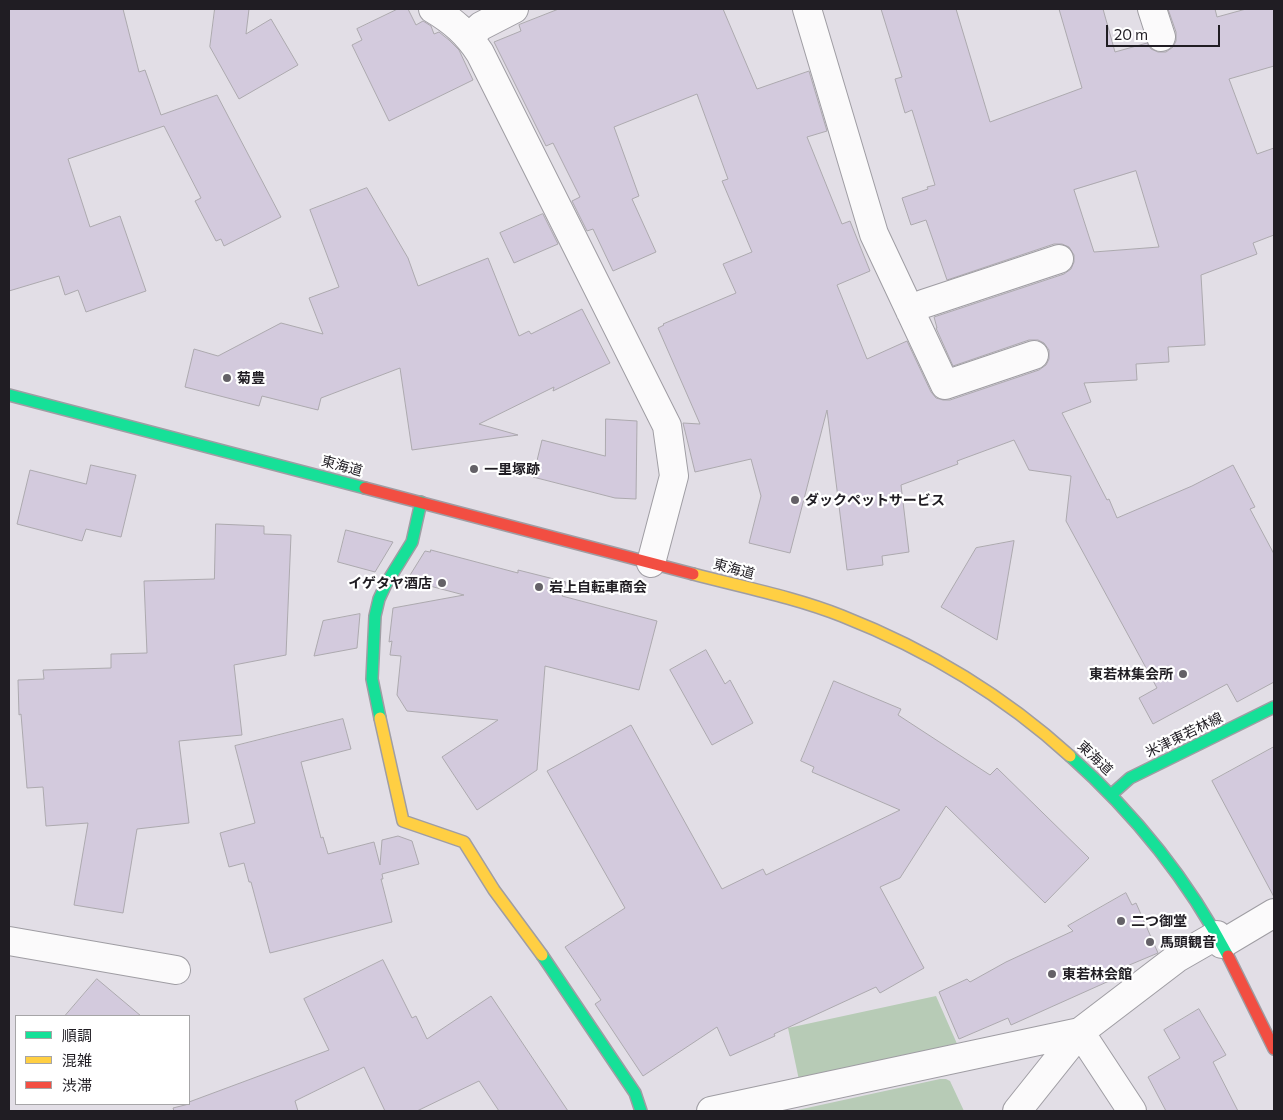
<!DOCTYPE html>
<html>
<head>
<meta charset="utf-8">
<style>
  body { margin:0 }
  #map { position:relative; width:1283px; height:1120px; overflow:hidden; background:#e2dee6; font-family:Commissioner,"Noto Sans JP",sans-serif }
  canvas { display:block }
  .frame { position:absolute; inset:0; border:10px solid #201d23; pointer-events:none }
  .legend { position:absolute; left:15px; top:1015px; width:175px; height:90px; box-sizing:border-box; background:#fff; border:1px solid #a6a5a7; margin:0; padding:6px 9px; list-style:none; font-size:15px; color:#201d23 }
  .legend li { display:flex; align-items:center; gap:10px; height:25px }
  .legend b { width:25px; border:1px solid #a6a5a7 }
  .scale { position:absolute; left:1106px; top:25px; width:114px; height:22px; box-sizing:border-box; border:2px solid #201d23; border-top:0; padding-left:6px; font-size:15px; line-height:18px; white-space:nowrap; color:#201d23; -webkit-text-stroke:4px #fff; paint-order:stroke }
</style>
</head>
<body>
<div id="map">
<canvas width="1283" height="1120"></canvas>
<div class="frame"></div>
<ul class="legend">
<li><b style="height:6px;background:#16e098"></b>順調</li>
<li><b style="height:6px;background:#ffcf43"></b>混雑</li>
<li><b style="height:6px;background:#f24e42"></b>渋滞</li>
</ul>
<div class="scale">20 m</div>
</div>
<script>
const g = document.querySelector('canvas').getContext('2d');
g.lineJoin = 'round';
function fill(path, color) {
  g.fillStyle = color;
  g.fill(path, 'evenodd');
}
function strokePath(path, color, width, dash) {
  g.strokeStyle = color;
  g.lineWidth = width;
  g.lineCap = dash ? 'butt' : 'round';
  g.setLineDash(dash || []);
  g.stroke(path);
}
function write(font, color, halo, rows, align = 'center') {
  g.font = font + ' Commissioner,"Noto Sans JP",sans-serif';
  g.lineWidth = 4.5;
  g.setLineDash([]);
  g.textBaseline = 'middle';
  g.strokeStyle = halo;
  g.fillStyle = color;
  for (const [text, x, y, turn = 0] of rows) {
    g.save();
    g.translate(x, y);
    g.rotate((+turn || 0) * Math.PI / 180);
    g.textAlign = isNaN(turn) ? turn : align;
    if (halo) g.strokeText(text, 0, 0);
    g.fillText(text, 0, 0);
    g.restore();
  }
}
fill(new Path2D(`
  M936,996L958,1046L799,1080L788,1028Z
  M940,1079H946L950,1081L964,1111H793Z`), '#b7cbb6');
const building = new Path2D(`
  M9,9H123L139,72L145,70L161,115L217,95L281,217L224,246L221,239L216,241L195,201L201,198L164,126L68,159L90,227L120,216L146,291L86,312L78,290L65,295L59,276L9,291Z
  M215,9H249L246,34L271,19L298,65L239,99L210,47Z
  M398,9H408L416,25L423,21L431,26L434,34L439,32L449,40L459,50L473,80L389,121L352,45L362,40L357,29Z
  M559,9H723L757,89L809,71L827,131L807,137L842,224L850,221L870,271L837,285L867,359L907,341L931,392L936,398L943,400H950L1039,370L1046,365L1049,359V350L1044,343L1038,340H1029L953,366L936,328H937L934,317L1064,274L1071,269L1074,262V255L1069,247L1062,244H1054L947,280L926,220L911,225L902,198L928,189L927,187L935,185L912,110L905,113L895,79L902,77L881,9H956L990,122L1082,88L1059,9H1103L1115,52L1147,43L1151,49L1158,52H1166L1173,47L1176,41V32L1168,9H1215L1217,17L1246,9H1274V66L1229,79L1257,154L1274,148V235L1253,243L1257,254L1201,275L1205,345L1168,347L1169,362L1136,364L1137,380L1084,383L1091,402L1062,413L1107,500L1109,499L1117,518L1192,486L1233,465L1255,507L1250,509L1274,554V682L1237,702L1227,684L1153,724L1139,698L1157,688L1066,521L1071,476L1029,470L1014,440L957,461L958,464L901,485L909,552L882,556L883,565L847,570L827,410L790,553L749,543L761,496L751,459L695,472L683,423L700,424L658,328L664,325L663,324L736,293L723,264L752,252L722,181L728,179L697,94L614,127L639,196L632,199L656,252L613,271L593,229L587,231L572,201L580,197L553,143L546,146L494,42L521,31L519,25ZM1136,171L1159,247L1094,252L1074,190Z
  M367,188L408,258L418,286L488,258L519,336L529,331L531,334L582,309L610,363L553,391L554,387L479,424L518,435L412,450L400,368L321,398L318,410L262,396L259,406L185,387L194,349L218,356L281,323L323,334L309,298L339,287L310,210Z
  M543,214L558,244L514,263L500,233Z
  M606,419L637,421L636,499L615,498L533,477L542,440L605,456Z
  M91,465L136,475L121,537L86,529L82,541L17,524L30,470L86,484Z
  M216,524L264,526V534L291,535L286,655L234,665L242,735L179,741L189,823L137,829L123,913L74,905L88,823L46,826L43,787L27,788L21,714L19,715L18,680L44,679L43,670L111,668V654L147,653L144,581L214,579Z
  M346,530L393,542L375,572L338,562Z
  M1014,541L997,640L941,607L976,548Z
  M431,550L518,573V570L566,582L562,596L657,621L639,690L545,666L537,770L477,810L442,757L498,720L407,711L397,695L401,656L390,655L392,641L389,642L393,608L464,595L407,580L425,551L430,552Z
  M360,614L357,648L314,656L323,621Z
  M706,650L725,684L730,680L753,723L712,745L670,670Z
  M834,681L901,709L898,715L990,775L997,768L1089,858L1045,903L946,806L900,878L880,887L924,968L880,993L876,987L774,1034L775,1036L730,1056L717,1027L643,1076L595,1004L601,1000L565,947L625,908L547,771L631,725L722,889L763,869L766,875L900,810L812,772L814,767L801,761Z
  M343,719L351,749L301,762L321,838L323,837L328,854L374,842L380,865L382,840L398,836L412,841L419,864L382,874L383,879H381L392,922L270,953L251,882H249L244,863L229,867L220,833L255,823L235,746Z
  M1274,747V897L1212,781Z
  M1126,893L1132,905L1136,903L1158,953L1115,971L1118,977L1011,1025L1008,1018L959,1039L939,992L967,979L970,982L1006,962L1073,931L1068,926Z
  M383,960L412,1018L416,1016L427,1039L491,996L568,1111H499L479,1081L417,1111H385L364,1067L295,1101L298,1111H174L173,1108L189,1104V1102L329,1050L304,999Z
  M97,979L141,1016H65Z
  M1199,1009L1226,1055L1213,1062L1238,1111H1166L1148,1077L1180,1058L1164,1030Z`);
fill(building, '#d3cadd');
strokePath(building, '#aca9ae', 1);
const street = new Path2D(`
  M433,9C453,21 467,33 480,53L667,426L674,476L651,563
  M807,9L874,234L945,385L1034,355
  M1152,9L1161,37
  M469,37L481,26L514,9
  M910,311L923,304L1059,259
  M9,941L176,970
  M1222,944L1274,913
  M711,1111L1080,1032L1132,1111
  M1017,1111L1080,1032L1177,958L1217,935`);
const fast = new Path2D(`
  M9,395L365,488
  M380,718L372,679L375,616L379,599L386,584L412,542L421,502
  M1070,756C1134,813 1188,880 1228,956
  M1112,794L1130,778L1274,707
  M542,955L635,1093L641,1111`);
const slow = new Path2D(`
  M693,574C742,587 794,597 842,616C926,649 1003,695 1070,756
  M380,718L403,821L464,842L494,890L542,955`);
const jam = new Path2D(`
  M365,488L693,574
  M1228,956L1274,1049`);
strokePath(street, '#9f9da3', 30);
strokePath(fast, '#9f9da3', 14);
strokePath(slow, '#9f9da3', 14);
strokePath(jam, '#9f9da3', 14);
strokePath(street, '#fbfafb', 28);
strokePath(fast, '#16e098', 11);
strokePath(slow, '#ffcf43', 11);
strokePath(jam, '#f24e42', 11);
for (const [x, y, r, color] of [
  [227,378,5,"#646167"],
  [474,469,5,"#646167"],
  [795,500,5,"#646167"],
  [442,583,5,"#646167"],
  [539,587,5,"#646167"],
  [1183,674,5,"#646167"],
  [1121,921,5,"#646167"],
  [1150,942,5,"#646167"],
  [1052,974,5,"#646167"]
]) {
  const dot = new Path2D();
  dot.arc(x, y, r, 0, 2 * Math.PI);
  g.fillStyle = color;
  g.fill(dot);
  strokePath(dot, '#fff', 2);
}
write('bold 14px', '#201d23', '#fff', [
  ["菊豊",237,378],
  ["一里塚跡",484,469],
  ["ダックペットサービス",805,500],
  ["イゲタヤ酒店",432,583,"right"],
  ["岩上自転車商会",549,587],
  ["東若林集会所",1173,674,"right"],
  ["二つ御堂",1131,921],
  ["馬頭観音",1160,942],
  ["東若林会館",1062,974]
], 'left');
write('14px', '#201d23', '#fff', [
  ["東海道",342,466,15],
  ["東海道",734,569,15],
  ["米津東若林線",1184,735,-26],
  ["東海道",1095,758,43]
]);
</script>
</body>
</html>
